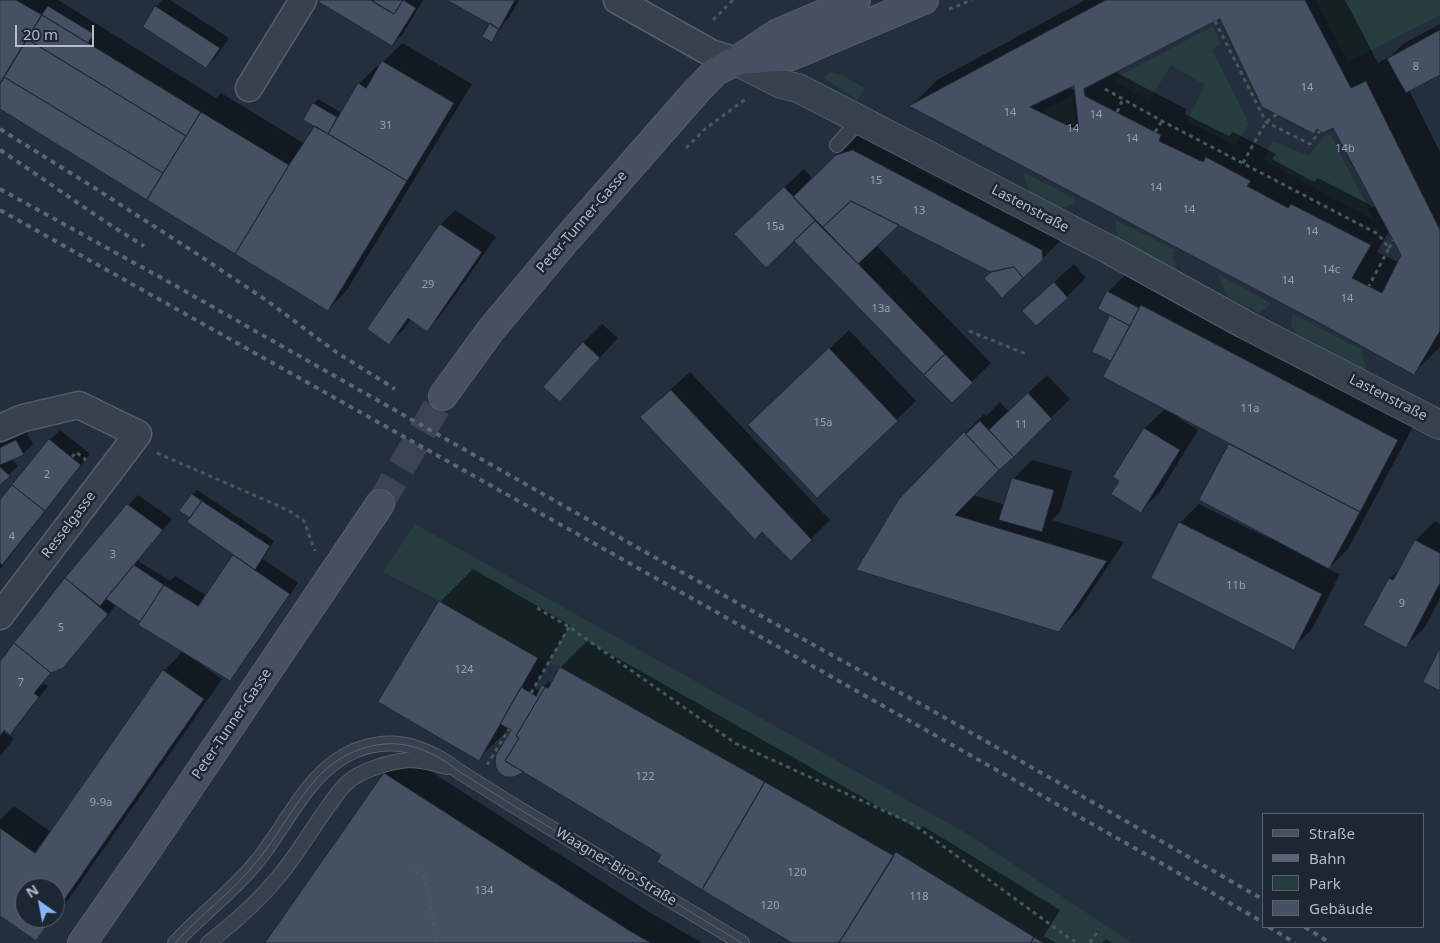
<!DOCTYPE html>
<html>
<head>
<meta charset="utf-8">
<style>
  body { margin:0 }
  #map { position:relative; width:1440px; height:943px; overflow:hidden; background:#242f3e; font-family:"Noto Sans",sans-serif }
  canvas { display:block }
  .legend { position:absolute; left:1262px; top:813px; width:162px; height:115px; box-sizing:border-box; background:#1d2633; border:1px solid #59626f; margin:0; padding:6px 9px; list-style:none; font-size:15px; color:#b4bcc9 }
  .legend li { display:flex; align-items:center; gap:10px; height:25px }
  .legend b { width:25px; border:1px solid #59626f }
  .north { position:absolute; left:15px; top:878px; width:50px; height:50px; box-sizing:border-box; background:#1d2633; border:1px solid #59626f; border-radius:50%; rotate:327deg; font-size:14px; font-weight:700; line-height:20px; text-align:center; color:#b4bcc9 }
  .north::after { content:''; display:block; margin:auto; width:18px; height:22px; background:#8ab4f8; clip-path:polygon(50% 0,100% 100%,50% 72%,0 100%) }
  .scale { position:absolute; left:15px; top:25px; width:79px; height:22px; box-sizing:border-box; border:2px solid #b4bcc9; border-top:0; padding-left:6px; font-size:15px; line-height:18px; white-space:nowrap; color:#b4bcc9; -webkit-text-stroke:4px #1d2633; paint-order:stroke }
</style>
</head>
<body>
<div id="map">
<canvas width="1440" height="943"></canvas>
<ul class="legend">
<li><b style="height:6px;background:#465061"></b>Straße</li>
<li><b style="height:6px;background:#5a6575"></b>Bahn</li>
<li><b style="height:14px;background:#263c3f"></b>Park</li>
<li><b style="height:14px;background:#455162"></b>Gebäude</li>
</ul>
<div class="north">N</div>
<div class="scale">20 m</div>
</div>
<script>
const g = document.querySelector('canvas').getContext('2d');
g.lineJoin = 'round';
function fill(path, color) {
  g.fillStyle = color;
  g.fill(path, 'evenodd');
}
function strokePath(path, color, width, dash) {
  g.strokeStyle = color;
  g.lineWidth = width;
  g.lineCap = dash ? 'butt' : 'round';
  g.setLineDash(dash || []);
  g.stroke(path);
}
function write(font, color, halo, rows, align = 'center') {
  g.font = font + ' "Noto Sans",sans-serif';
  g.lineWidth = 5;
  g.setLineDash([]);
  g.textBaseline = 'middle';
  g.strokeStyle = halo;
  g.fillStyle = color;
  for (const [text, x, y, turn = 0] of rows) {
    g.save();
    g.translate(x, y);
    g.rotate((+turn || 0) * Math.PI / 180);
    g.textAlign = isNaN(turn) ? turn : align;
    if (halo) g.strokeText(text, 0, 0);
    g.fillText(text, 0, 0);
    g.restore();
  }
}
fill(new Path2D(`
  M1315,0H1440V15L1348,62Z
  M1213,26L1221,44L1212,50L1249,124L1235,146L1187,121L1205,85L1171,65L1149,101L1111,80Z
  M830,72L844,76L863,87L864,91L857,100L824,78Z
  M1072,96L1076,127L1041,111Z
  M1330,134L1375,221L1263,160L1273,141L1309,156L1324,136Z
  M919,161L955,180V186L952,188L915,168Z
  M1023,172L1075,199L1076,202C1058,214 1047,203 1030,194Z
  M1116,220L1175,250L1172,253L1176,269L1174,272L1120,241L1116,231Z
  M1218,274L1271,303L1267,308L1259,313L1227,297Z
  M1293,314L1362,350L1366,370L1364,371L1296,335C1291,327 1290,323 1293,314Z
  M415,524L971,836L1132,943H1044L896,852L894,856L765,782L560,667L538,658L439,601L383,572Z`), '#263c3f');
fill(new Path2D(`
  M0,0H58L216,98L221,93L305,144L316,126L314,104L318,99L342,113L359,84L378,65L380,66L383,62L402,43L472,84L347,290L328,310L0,108Z
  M163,0H170L229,38L216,57L206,66L156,7Z
  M322,0H423L402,35L392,44Z
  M449,0H519L509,18L504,23L496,36L491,41V23Z
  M1085,0H1345L1378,63L1391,56L1403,44L1440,24V73L1409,90L1440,152V347L1413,374L1326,325L911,106L937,80ZM1221,17L1313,133L1318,128L1334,126L1378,209L1318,178L1314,182L1272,159L1276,154L1233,132L1229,136L1185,114L1186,109L1115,72ZM1075,84L1076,91L1068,87ZM1389,231L1402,255L1398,262L1377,252Z
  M873,131L1061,240L1042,259L992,272L898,223L876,245L991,363L952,401L794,239L755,215L804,169L812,178L857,136Z
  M455,210L496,237L441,315L427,330L411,319L404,329L389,343L368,329L441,224Z
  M1074,264L1086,278L1037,325L1043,292Z
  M1127,273L1416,421L1348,549L1328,569L1340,574L1312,629L1293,648L1152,577L1180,523L1199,504L1270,539L1271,537L1200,500L1230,443L1178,416L1177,417L1198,430L1160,492L1141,511L1121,480L1115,477L1145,428L1165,409L1113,361L1093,351L1112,315L1108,292Z
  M602,324L618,338L560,401L583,343Z
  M849,330L916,401L817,496L768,406Z
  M690,372L830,520L791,559L763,531L642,417L661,398Z
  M1047,375L1070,399L973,495L1005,505L1013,479L1032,460L1072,471L1060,512L1052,520L1124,542L1078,611L1059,630L900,500L984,414L986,416L1000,402L1009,412Z
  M60,430L90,454L0,569V502L50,440Z
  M26,431L33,444L23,454L11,459L18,466L0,483V443Z
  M197,490L274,541L263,559L298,583L239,669L229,679L200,661L199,663L222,679L54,920L35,939L0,915V820L14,806L51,832L164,671L183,651L116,605L72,657L62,667L53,671L43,683L48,686L20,723L10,733L6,730L4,732L14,739L0,756V664L66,579L128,505L138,495L172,519L138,561L170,581L175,576L207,596L235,554L191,518L192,495ZM25,888H55V918H25Z
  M1435,521L1440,524V598L1425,627L1406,646L1365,625L1390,578L1401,568L1416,540Z
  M473,569L570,625L534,688L540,691L548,681L550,683L555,679L561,667L587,641L791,756L919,830L923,826L1060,910L1044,936L1056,943H794L663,855L510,728L478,759L440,602Z
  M404,754L649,912L702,943H266L385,773Z
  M1106,939L1112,943H1102Z`), '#0007');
const building = new Path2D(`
  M0,0H16L42,15L0,84Z
  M320,0H371L394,14L403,0L416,8L392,46L319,2Z
  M374,0H403L394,14L373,2Z
  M447,0H515L499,29Z
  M1106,0H1305L1351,88L1366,81L1440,230V331L1414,375L1325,326L909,106ZM1220,19L1262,107L1314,134L1317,129L1323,133L1333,128L1401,255L1382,293L1352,278L1371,245L1291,204L1288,208L1247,186L1251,181L1206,157L1203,162L1159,141L1161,135L1085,96L1084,89ZM1074,86L1079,131L1030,107Z
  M48,6L94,34L88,43L42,15Z
  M155,6L220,48L206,68L143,27Z
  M42,15L201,112L186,136L27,39Z
  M490,23L499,29L492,42L482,37Z
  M1440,30V75L1406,93L1387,59Z
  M27,39L186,136L163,173L4,77Z
  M382,61L454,103L407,181L328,134L358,83L366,88Z
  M4,77L163,173L147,200L0,109V84Z
  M313,103L337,117L328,134L303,120Z
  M201,112L289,165L235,254L147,200Z
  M315,126L407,181L328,311L235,254L289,165Z
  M853,150L1042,250L1043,260L1023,278L1014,267L991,272L851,201L822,228L793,197L836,155Z
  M784,187L816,220L766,268L734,234Z
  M851,201L899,225L858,264L822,228Z
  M816,220L945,354L924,375L794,241Z
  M440,224L482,252L427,332L408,318L389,345L367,329Z
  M1014,267L1023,278L1002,298L984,278L991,272Z
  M1054,282L1068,298L1036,326L1022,311Z
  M1107,291L1139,308L1130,326L1098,309Z
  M1141,305L1398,440L1360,512L1103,377Z
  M1110,315L1130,326L1111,361L1092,352Z
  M583,342L600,358L560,402L543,387Z
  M829,348L898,421L817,498L748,425Z
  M945,354L973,383L952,403L924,375Z
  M671,390L812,540L791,561L762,532L755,540L640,417Z
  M1028,393L1052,419L1014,457L989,430Z
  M980,421L1014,457L999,470L966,434Z
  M1144,428L1180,450L1141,513L1111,494L1119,481L1113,477Z
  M964,432L999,470L955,515L1107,561L1059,632L856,570L899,499Z
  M49,439L81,465L45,511L12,485Z
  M16,440L24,455L0,465V448Z
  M1229,444L1360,512L1329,569L1199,500Z
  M0,467L10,476L0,485Z
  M1012,478L1054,490L1042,532L999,520Z
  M12,485L45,511L2,565L0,563V500Z
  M192,494L202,501L190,518L179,511Z
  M202,501L270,546L255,570L187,522Z
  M127,504L163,530L100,606L65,578Z
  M1179,522L1322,594L1294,650L1151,578Z
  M1415,540L1440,553V583L1406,648L1363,625L1389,578L1393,580Z
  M233,555L290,594L230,681L138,625L164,585L198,606Z
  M134,565L164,585L140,622L106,599Z
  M65,578L108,614L63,668L51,673L14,643Z
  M439,601L538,658L479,761L378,702Z
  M14,643L51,673L34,693L39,697L10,735L4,730L0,736V662Z
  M1440,648V691L1423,682Z
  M560,667L765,782L702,890L657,862L661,855L505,761L519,738L516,736L545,687L548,688Z
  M163,670L204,699L55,913V888H25V918H52L36,941L0,916V828L35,853Z
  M542,685L545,687L516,736L519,738L505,761L524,772L514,777H506L500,774L496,768L495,762L496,755L511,730L500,724L521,687L536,696Z
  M384,773L630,931L651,943H265Z
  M765,782L894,856L839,943H792L702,890Z
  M896,852L1034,937L1031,943H839Z
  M1034,937L1044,943H1031Z`);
fill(building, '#455162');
strokePath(building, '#1f2835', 1);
strokePath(new Path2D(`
  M380,504L443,396`), '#3a4453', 28, [28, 14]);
const service = new Path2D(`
  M837,145L860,120
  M175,943C201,914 234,891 258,860C283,830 304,782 338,760C361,744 391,739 417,748C435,754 445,761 460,772C477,783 494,793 511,804C588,850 665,897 742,943
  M208,943C234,923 259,901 280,875C298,853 313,827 330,804C335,797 340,789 347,783C360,770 392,761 410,760C422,760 436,764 447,767`);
const minor = new Path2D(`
  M617,0L711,53L736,61
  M249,88L303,0
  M0,428L23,418L79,405L138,434L0,616`);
const tertiary = new Path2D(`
  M736,61L781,84L798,88L860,120L1108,249L1244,324L1440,425`);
const secondary = new Path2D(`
  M740,60L791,56L924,0
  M443,396L490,331L566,240L694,94L716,71L736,61L778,33L856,0
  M82,943L149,847L380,504`);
strokePath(service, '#565f6c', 16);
strokePath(minor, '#565f6c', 29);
strokePath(tertiary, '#565f6c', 30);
strokePath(secondary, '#565f6c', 30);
strokePath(new Path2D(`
  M949,9L972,0
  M713,20L733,0
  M1215,21L1266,122L1310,144L1320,131
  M1105,89L1162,121L1378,234L1389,248L1369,286
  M1117,112L1123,99
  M1155,132L1162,121
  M686,148L705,129L747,98
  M1243,163L1266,122L1277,114
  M1389,248L1393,240
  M969,331L1026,354
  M157,453L288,510L304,521L315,551
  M72,457L76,452L86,460
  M537,608L569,627L735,743L913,824L1070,939L1079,943
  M531,693L569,627
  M487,765L509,729
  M409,866C414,869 420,874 424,879C429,889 435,931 436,943
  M423,879L428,873
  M1090,943L1099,929`), '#44595c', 3, [4, 4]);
strokePath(service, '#38414e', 14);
strokePath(minor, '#38414e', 26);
strokePath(tertiary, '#38414e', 28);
strokePath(secondary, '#465061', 28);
strokePath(new Path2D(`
  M175,943C201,914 234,891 258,860C283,830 305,781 338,760C361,745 391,739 417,748C435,754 445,761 460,772C477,783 494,793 511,804C588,850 665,897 742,943`), '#5a6575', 1);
strokePath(new Path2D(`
  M0,129L93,187L191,250L266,300L336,352L395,389
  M0,150C49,182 94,216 144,246
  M0,189L167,281L647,553L926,707L1264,900
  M0,210L816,668L1161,863L1264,923
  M1269,927L1295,943
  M1305,927L1330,943`), '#5a6575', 4, [5, 5]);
write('11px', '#98a1af', null, [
  ["8",1416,67],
  ["14",1307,88],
  ["14",1010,113],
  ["14",1096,115],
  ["31",386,126],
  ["14",1073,129],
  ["14",1132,139],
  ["14b",1345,149],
  ["15",876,181],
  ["14",1156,188],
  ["14",1189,210],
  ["13",919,211],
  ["15a",775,227],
  ["14",1312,232],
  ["14c",1331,270],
  ["14",1288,281],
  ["29",428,285],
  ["14",1347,299],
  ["13a",881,309],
  ["11a",1250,409],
  ["15a",823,423],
  ["11",1021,425],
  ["2",47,475],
  ["4",12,537],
  ["3",113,555],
  ["11b",1236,586],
  ["9",1402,604],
  ["5",61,628],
  ["124",464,670],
  ["7",21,683],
  ["122",645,777],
  ["9-9a",101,803],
  ["120",797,873],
  ["134",484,891],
  ["118",919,897],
  ["120",770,906]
]);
write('14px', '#b4bcc9', '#1d2633', [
  ["Lastenstraße",1030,209,28],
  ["Peter-Tunner-Gasse",582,222,-49],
  ["Lastenstraße",1388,398,27],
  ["Resselgasse",69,525,-53],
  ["Peter-Tunner-Gasse",232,724,-56],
  ["Waagner-Biro-Straße",616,867,31]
]);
</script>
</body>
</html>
